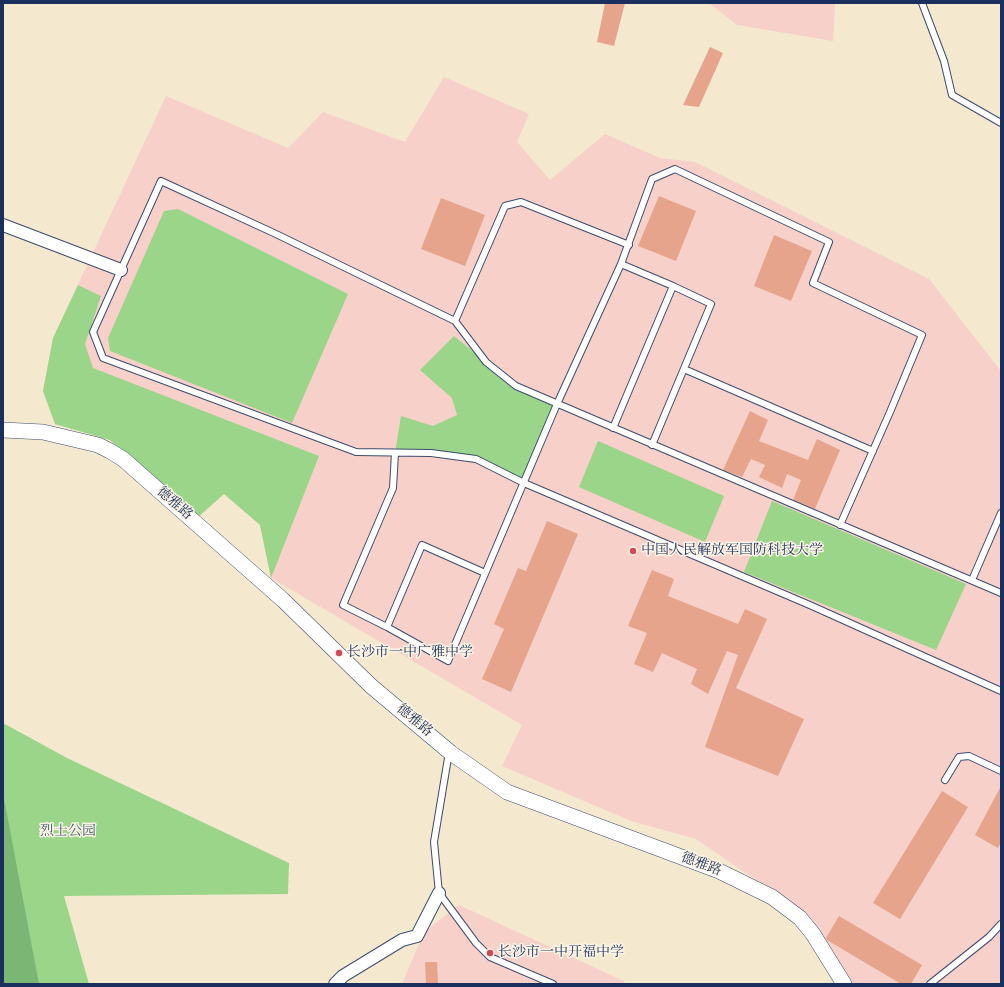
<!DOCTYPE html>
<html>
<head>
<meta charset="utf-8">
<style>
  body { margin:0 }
  #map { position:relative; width:1004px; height:987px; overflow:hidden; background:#f4e9cf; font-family:"IM FELL DW Pica",serif }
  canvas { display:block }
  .frame { position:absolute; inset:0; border:4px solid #1b2f5e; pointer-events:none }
</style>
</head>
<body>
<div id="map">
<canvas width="1004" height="987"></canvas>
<div class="frame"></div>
</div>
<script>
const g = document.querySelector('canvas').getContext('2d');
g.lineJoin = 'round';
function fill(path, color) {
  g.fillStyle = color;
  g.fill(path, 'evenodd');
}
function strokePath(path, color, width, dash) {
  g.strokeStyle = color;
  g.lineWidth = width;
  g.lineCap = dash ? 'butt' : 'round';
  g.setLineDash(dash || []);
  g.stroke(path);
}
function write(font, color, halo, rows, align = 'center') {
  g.font = font + ' "IM FELL DW Pica","Noto Serif SC",serif';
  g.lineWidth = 3;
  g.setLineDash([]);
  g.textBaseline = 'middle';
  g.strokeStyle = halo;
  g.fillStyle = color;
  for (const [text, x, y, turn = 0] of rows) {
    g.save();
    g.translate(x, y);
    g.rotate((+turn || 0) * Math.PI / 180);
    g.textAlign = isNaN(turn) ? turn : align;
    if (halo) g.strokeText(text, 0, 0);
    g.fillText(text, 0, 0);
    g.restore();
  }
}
fill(new Path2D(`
  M709,3H835L833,41L737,25Z
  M444,77L529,114L517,142L550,180L605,134L660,158L695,162L929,279L1001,371V984H851L810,917L696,839L631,821L502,766L522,725L271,578L260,525L224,494L197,518L110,440L55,424L43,391L53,338L166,96L288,148L323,112L405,142Z
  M459,905L624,981L625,984H402L424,932Z`), '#f7d0c9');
fill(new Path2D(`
  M178,209L348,294L292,423L110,351L108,338L164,211Z
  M78,285L101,296L85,344L93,368L319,456L271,578L260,525L224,494L197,518L110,440L55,424L43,391L53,338Z
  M454,336L516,386L557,404L524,483L476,459L395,453L401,416L433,426L457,415L452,398L420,370Z
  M598,441L724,496L705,542L579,487Z
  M772,501L966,584L936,650L744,572Z
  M3,723L67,758L289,863L288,894L64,896L89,984H3Z`), '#9ad589');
fill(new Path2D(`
  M3,793L39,984H3Z`), '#7bb675');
fill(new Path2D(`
  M605,3H625L614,46L597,42Z
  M710,47L723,53L699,107L683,105Z
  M659,196L696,211L676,261L638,246Z
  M441,198L485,215L465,266L421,249Z
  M774,235L812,251L791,301L754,286Z
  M750,411L768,420L759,441L808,460L817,439L840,450L815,509L793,500L801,480L787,474L782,488L759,477L765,465L751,459L742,477L723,470Z
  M547,521L578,534L511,692L482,679L504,629L494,624L518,568L526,571Z
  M652,570L674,579L668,596L738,624L745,609L767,619L736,688L804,719L778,776L705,747L738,655L727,651L708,694L691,684L697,669L662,653L653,672L634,664L647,633L628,626Z
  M1001,786V842L998,848L975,835Z
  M942,791L968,807L900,919L873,903Z
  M839,916L922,965L911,984H901L827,940L826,938Z
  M425,962H437L438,984H426Z`), '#e7a48d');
const service = new Path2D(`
  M922,3L944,61L952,95L1001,123
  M629,245L521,202L505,206L455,321L486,362L516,386L1001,593
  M455,321L276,234L161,181L93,332L103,358L356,452L431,453L476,459L524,483L812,606L1001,691
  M684,369L873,451
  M613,428L673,286L621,264
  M652,445L711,304L673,286
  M395,453L393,488L343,605L387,627L448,661L557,404L621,264L652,179L675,169L829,242L813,283L922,335L890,412L840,525
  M972,580L1001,513
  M387,627L422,545L485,573
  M450,754L448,758L434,842L439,893L476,943L490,957L553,984
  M945,780L959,757L969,756L1001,771
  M930,984L989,937L1001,924`);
const minor = new Path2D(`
  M3,225L121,270
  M335,984L343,976L402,940L417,936L439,893`);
const tertiary = new Path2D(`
  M3,430L43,432L98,445L110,451L123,459L283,600L371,686L451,753L507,792L719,871L772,897L800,918L813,934L844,984`);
strokePath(service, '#3c4b6f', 8);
strokePath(minor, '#3c4b6f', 14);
strokePath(tertiary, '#3c4b6f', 16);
strokePath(service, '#fff', 6);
strokePath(minor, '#fff', 12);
strokePath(tertiary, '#fff', 15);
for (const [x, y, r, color] of [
  [633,551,4,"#d1495b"],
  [339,653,4,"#d1495b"],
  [490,953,4,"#d1495b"]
]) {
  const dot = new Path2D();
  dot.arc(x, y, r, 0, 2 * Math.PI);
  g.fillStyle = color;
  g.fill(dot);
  strokePath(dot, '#fcf5e5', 1.5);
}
write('14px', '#1b2f5e', '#fcf5e5', [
  ["德雅路",174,504,41],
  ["德雅路",414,721,40],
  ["德雅路",701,865,21]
]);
write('14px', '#1b2f5e', '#fcf5e5', [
  ["中国人民解放军国防科技大学",641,551],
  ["长沙市一中广雅中学",347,653],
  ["长沙市一中开福中学",498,953]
], 'left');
write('14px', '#3b5869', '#fcf5e5', [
  ["烈士公园",68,832]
]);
</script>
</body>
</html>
